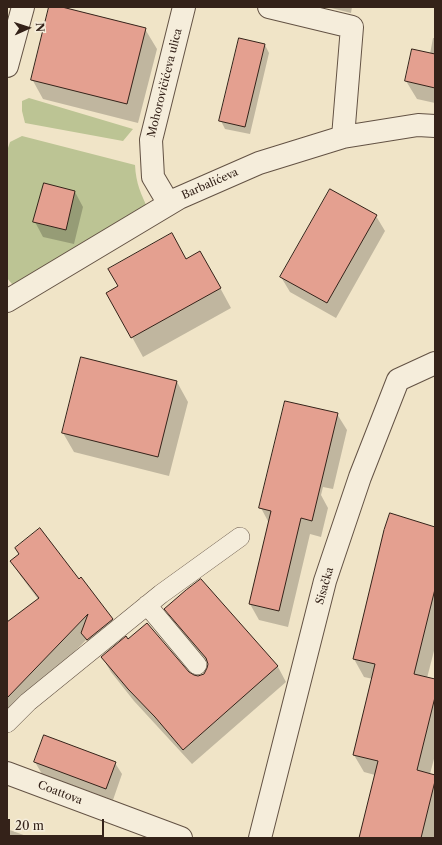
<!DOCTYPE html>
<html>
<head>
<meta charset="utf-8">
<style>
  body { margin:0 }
  #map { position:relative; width:442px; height:845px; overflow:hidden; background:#f0e4c7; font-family:"Libre Caslon Text",serif }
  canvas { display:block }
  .frame { position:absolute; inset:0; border:8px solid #342219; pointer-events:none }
  .north { position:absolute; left:8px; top:8px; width:40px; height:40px; -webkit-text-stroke:3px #f5eddb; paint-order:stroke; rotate:87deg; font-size:11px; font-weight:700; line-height:16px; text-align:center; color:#342219 }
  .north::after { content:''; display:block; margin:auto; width:14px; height:18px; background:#342219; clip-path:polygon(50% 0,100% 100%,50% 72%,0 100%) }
  .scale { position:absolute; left:8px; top:819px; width:96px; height:18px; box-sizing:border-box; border:2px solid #342219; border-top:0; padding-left:5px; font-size:12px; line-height:14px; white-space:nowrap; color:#342219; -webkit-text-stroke:3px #f5eddb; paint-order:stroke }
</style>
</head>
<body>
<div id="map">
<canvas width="442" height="845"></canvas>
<div class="frame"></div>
<div class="north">N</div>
<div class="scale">20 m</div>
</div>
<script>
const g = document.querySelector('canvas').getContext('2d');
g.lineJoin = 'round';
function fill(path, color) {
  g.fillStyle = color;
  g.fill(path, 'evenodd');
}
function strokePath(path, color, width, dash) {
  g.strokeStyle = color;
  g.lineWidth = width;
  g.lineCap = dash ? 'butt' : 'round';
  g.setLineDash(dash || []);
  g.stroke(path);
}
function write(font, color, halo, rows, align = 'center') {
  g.font = font + ' "Libre Caslon Text",serif';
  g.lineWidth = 4;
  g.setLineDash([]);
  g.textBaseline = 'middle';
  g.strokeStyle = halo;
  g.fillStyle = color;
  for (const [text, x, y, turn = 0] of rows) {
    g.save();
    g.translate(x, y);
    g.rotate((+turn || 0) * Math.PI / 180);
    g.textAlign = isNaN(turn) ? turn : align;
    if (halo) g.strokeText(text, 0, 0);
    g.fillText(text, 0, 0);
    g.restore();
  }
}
fill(new Path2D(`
  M29,98L133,129L123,141L25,123L22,111V101Z
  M22,136L135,165C136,184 141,194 149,211L17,290L7,278V151L10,142Z`), '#bcc494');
fill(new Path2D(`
  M50,7H58L145,29L157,49L138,123L43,99L32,79Z
  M327,7H352L351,13Z
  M433,38H435V103L417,99L406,81L430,54Z
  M240,39L265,45L269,53L250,134L225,129L221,121Z
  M75,192L83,207L74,244L43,237L35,222Z
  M376,216L385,231L336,318L290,292L281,277Z
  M186,260L211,271L231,308L143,357L132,337Z
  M82,359L177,382L188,402L169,476L74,452L63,433Z
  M337,414L347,430L333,489L323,487L321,495L328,508L321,537L310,534L288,627L259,620L250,604L269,523L261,508Z
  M435,528V647L427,678L435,680V755L430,774L435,776V838H360L375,775L364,772L354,755L373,679L364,677L354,659Z
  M12,561L79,580L112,619L120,634L90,647L86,640L7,720V623L38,599L20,575Z
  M201,580L278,667L286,682L192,764L134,701L111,672L102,657L128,640L188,673L199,677L205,674L209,665L174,624L166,609Z
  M35,762L115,763L122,774L113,800L42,774Z
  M7,829L32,838H7Z`), '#0003');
const building = new Path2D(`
  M49,7H62L146,28L127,104L31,80Z
  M239,38L265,44L245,127L219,121Z
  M412,49L435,54V88L405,81Z
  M44,183L75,191L66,230L33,222Z
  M330,189L377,215L327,303L280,277Z
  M172,233L186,259L200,251L221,288L131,338L106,293L118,286L108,269Z
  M81,357L177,381L158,457L62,433Z
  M285,401L338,413L312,521L301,518L279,611L249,604L271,511L259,508Z
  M390,513L435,527V589L414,674L435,679V697L417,770L435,775V781L421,838H359L378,761L353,755L375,664L353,659L384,530Z
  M40,528L79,579L81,577L113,619L87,640L81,633L88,614L7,698V622L39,598L10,561L19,554L15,548Z
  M201,579L278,666L183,750L155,717L128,689L101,657L126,636L128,639L147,623L189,672L194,675L198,676L204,674L207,668L208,664L206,658L164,609L186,590Z
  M44,735L116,762L106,789L34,762Z`);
fill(building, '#e4a090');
strokePath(building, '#342219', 1);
const service = new Path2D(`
  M147,605L197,665
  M7,723L28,702L161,594L240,537`);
const minor = new Path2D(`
  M269,7L352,27L343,137
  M7,66L23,7
  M169,204L153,177L151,140L184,7
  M7,301L179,198L259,163L343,137L418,125L435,126
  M7,773L181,838
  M260,838L325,581L360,477L398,380L435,363`);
strokePath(service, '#635244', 20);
strokePath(minor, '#635244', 24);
strokePath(service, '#f5eddb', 19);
strokePath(minor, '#f5eddb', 22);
write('11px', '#342219', '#f5eddb', [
  ["Mohorovičićeva ulica",165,83,-76],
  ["Barbalićeva",210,184,-24],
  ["Sisačka",325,586,-74],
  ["Coattova",60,793,21]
]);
</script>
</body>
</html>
